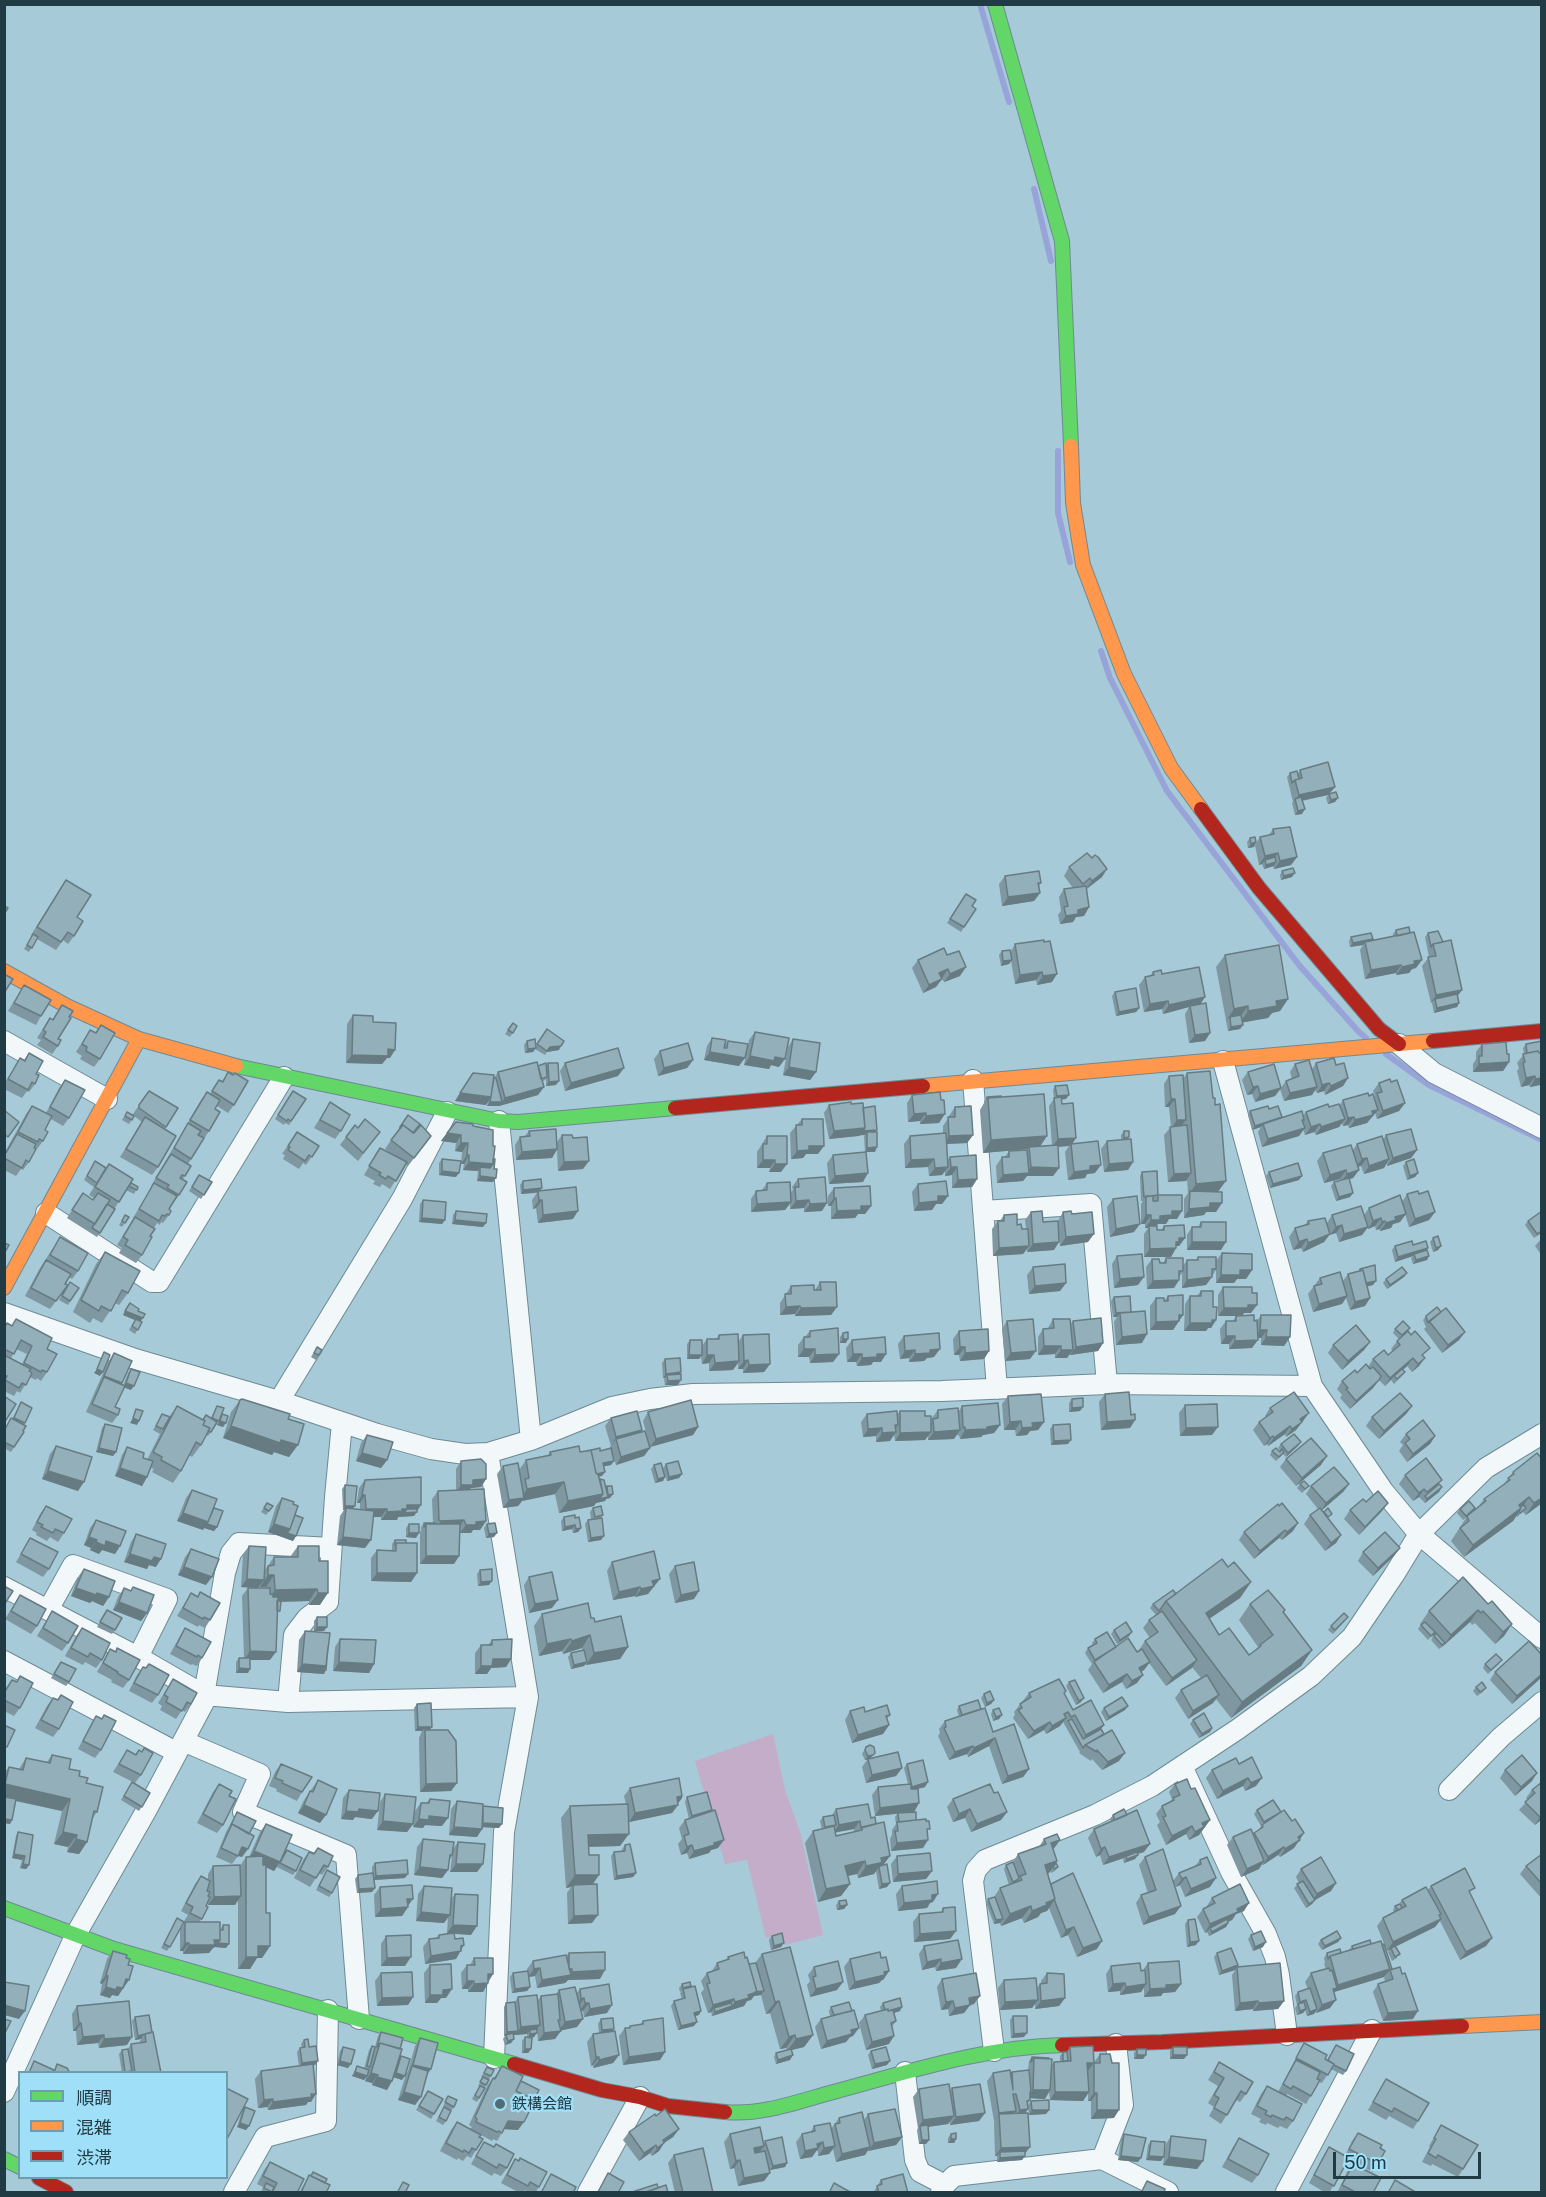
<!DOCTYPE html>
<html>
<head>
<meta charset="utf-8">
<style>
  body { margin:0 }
  #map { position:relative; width:1546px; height:2197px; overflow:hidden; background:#a6cad7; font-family:"Public Sans","Noto Sans JP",sans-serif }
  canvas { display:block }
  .frame { position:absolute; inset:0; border:6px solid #203b44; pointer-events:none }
  .legend { position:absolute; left:18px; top:2071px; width:210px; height:108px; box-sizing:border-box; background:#9fe0f8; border:2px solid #6c9eb0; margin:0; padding:8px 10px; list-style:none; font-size:18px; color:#203b44 }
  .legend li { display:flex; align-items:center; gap:12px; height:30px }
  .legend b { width:30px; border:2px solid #6c9eb0 }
  .scale { position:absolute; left:1333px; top:2152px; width:148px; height:27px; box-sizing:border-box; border:3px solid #203b44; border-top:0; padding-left:8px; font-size:18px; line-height:21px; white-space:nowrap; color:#203b44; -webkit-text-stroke:4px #9fe0f8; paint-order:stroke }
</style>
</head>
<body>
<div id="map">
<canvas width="1546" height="2197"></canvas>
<div class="frame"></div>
<ul class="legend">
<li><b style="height:8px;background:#63d668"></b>順調</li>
<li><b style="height:8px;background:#ff974d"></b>混雑</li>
<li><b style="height:8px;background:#b3261e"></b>渋滞</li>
</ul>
<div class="scale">50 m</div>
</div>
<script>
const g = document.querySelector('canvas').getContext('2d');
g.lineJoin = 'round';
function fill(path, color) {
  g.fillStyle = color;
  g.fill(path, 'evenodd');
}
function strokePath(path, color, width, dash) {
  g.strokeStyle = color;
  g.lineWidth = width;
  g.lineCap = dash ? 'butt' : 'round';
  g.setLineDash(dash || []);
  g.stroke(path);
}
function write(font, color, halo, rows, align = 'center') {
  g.font = font + ' "Public Sans","Noto Sans JP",sans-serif';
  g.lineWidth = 4.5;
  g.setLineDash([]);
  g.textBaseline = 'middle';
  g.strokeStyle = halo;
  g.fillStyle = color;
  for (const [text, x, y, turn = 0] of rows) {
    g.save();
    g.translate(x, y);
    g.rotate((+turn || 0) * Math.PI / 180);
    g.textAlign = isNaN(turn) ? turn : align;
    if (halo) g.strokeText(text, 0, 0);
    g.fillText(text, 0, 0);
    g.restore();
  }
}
fill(new Path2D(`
  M773,1734L785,1790L801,1835L823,1935L785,1945L782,1934L766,1938L747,1860L725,1864L695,1761Z`), '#c3adc9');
strokePath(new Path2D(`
  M980,4L1009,102
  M1034,189L1051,261
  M1058,451V513L1070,562
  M1101,651L1110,678L1167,791L1299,965L1358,1031L1366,1038
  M1386,1054L1429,1085L1542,1140`), '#98a3da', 6);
const street = new Path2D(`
  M4,1041L107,1099
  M1399,1044L1434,1073L1542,1128
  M1223,1061L1312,1386L1384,1492L1419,1534L1542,1638
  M973,1080L997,1389
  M499,1121L531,1440
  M983,1211L1091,1204L1107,1384
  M46,1213L152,1282H159L284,1077
  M4,1313L132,1358L279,1401L377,1434L431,1449L465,1454L488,1453L531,1440L612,1407L650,1399L693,1394L942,1391L1107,1384L1312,1386
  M279,1401L402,1199L447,1112
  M488,1453L528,1697L504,1832L494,2058
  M331,1548L239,1543L231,1553L225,1573L204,1695L288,1702L528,1697
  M4,1587L138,1657L204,1695V1702L146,1811L76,1934L4,2092
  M48,1610L73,1565L167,1599L138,1657
  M4,1661L176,1752
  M288,1702L294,1635L307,1618L328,1602L335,1497L342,1423
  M183,1741L260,1774L243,1812L346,1855L359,2019
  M1182,1766L1231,1872L1266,1934L1275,1957L1279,1975L1287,2035
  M1449,1790L1501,1737L1542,1702
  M994,2051L973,1881L976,1870L985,1860L1095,1815L1152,1786L1238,1729L1311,1676L1352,1637L1394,1575L1419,1534L1486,1468L1542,1434
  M905,2072L915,2160L920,2172L945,2185
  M1102,2159L1123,2105L1116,2044
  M234,2192L265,2137L326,2121L328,2010
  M588,2192L640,2097
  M941,2192L945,2185L954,2176L1102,2159L1168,2192
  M1286,2192L1372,2030`);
const fast = new Path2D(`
  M995,4L1062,241L1071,446
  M236,1066L499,1121L518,1122L675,1108
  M4,1908L114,1949L514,2064
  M725,2112C762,2116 802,2100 837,2091C911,2071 985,2047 1062,2045
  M4,2159L20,2167`);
const slow = new Path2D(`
  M1071,446L1073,503L1083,565L1124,674L1171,768L1201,809
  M4,971L67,1006L139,1039L236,1066
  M923,1086L1433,1041
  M4,1288L139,1039
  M1462,2026L1542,2022`);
const jam = new Path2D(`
  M1201,809L1259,888L1379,1029L1399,1044
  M1433,1041L1542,1031
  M675,1108L923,1086
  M1062,2045L1162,2042L1462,2026
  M514,2064L602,2090L640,2097L668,2106L725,2112
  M39,2178L66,2192`);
strokePath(street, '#6d8a94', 22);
strokePath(fast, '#6d8a94', 16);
strokePath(slow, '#6d8a94', 16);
strokePath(jam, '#6d8a94', 16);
strokePath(street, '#f2f7f9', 20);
strokePath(fast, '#63d668', 14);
strokePath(slow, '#ff974d', 14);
strokePath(jam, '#b3261e', 14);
fill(new Path2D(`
  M1300,770L1335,787L1330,793L1335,802L1328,804L1326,798L1328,795L1302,801V814L1295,815L1292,803L1293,802L1287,777L1290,773L1298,774Z
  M1273,829L1297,857L1291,865L1274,869L1273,866L1264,869L1262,864L1259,865L1255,845L1260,837L1269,835Z
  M1250,838L1256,842L1254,847L1248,848L1247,842Z
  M1069,867L1102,877L1087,889L1089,907L1084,916L1076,917L1073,922L1060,924L1058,915L1061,911L1059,897L1064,889L1073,888L1064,876Z
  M1282,871L1292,877L1281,880L1280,875Z
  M1005,876L1041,883L1039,886L1040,893L1034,901L1002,906L999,884Z
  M66,880L77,917L74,936L68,944L63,940L56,950L37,939L29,952L24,949L32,936L31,935Z
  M966,894L972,906L976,909L961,932L947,923Z
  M1396,930L1416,968L1412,969L1409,973L1396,975V973L1365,979L1360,950L1363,945L1350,947L1349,941L1351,937L1373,939L1372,940L1393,936V934Z
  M1428,933L1462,990L1458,995L1459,1003L1457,1007L1434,1013L1432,1003H1431L1422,966L1429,957L1425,937Z
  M1015,944L1052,982L1037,985L1036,980L1015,984L1011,961L1009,964L1001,966L999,955L1002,951H1011Z
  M947,955L960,976L944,982L942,978H941L936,987L923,993L912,968L918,960Z
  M1225,955L1288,999L1280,1011L1272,1013L1268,1018L1242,1022L1243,1025L1240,1029L1228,1031L1216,967Z
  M1153,972L1162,974L1200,1004L1210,1033L1205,1041L1189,1043L1185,1014L1189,1007L1163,1014L1162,1009L1144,1012L1139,985L1145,977L1150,976Z
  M24,985L41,1016L36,1025L8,1011Z
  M1115,992L1139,1008L1136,1012L1116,1016L1112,996Z
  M62,1005L69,1017L58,1039V1046L52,1054L37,1045L41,1040L37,1038L50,1018L53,1020Z
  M353,1015L373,1022L390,1058H387L382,1064L346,1063L347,1024Z
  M513,1023L517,1026L510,1037L505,1034Z
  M101,1025L100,1059L94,1067L80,1059L82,1056L76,1052L90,1030L96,1033Z
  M547,1029L559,1050L547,1052L545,1055L535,1049L533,1052L525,1053L524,1045L527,1041L536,1046Z
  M755,1032L779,1067L771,1065L769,1069L744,1065L749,1040Z
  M712,1038L725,1045L728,1041L739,1066L704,1060L707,1046Z
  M793,1039L816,1072L810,1080L783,1075L788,1047Z
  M1542,1041V1083L1540,1085L1530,1087L1529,1085L1521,1087L1517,1071L1519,1068L1517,1063L1524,1054L1523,1048L1526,1044Z
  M1482,1044L1507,1054L1509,1062L1503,1071L1473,1072V1064L1476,1059V1052Z
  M660,1051L693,1060L687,1068L658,1076L654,1059Z
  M29,1053L36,1074L35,1084L29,1092L27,1091L22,1098L4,1089V1084L20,1058L24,1060Z
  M548,1063L556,1085L546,1086V1079L542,1082L544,1087L538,1095L499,1106H487L488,1102L486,1105L455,1101L473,1073L494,1078L498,1072L538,1066H546Z
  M565,1063L618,1076L565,1091L560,1071Z
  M1316,1063L1336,1065L1348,1078L1343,1086L1325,1095L1324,1091L1317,1093L1315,1090L1312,1095L1284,1101L1280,1089L1286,1081L1292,1079L1290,1072L1295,1064L1312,1069Z
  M228,1072L234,1105L228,1113L217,1106L215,1109L209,1131L188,1164L191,1166L183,1179L179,1195L169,1209V1215L163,1223L161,1222L160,1225L157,1223L154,1228L142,1255L136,1263L119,1253L122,1248L117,1245L134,1218H133L152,1187L151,1186L201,1100L207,1092L210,1094L219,1080L222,1081Z
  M1248,1072L1281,1088L1275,1096L1255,1102L1252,1094L1247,1095L1242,1080Z
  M1187,1073L1218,1192L1216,1212H1206L1204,1215L1184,1218V1199L1188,1193L1187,1179L1186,1181L1168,1182L1164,1135L1171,1127L1169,1107H1165L1164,1084L1169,1076L1183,1079Z
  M65,1080L69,1118L63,1126L51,1119L45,1130L43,1141L37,1149L35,1148L29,1162L23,1170L21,1169L16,1176L4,1170V1154L26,1114L32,1106L46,1113L59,1088Z
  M1391,1082L1405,1103L1399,1111L1377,1119L1375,1113L1367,1123L1349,1128L1348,1125L1343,1126L1342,1123L1339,1127L1316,1135L1314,1132L1305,1135L1303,1129L1299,1136L1262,1147L1258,1132L1261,1127L1252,1130L1248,1115L1250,1111L1269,1109L1282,1117L1303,1115L1306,1112L1340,1105L1343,1100L1369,1096L1374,1097L1375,1096L1373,1091L1379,1083Z
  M1055,1086L1066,1099L1061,1100L1062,1104L1076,1138L1072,1144L1095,1173L1087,1174L1085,1178L1068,1180L1065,1152L1069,1146L1058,1147L1059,1168L1053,1176H1027L1023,1181L997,1183L996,1166L1002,1157H1005L1009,1151L1027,1150L1028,1149L983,1153L980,1110L984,1103V1101L987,1097L1040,1146L1052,1145L1049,1106L1054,1099L1053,1090Z
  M149,1091L178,1108L165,1129L158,1167L152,1175L120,1157L142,1122L134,1116L129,1124L122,1120L127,1112L133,1115V1114Z
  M293,1091L306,1099L289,1125L285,1123L284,1125L275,1119Z
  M912,1095L939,1123L920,1124V1121L908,1122L907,1103Z
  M330,1102L341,1131L335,1139L314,1128Z
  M851,1104L863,1108L876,1132L875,1152H866L863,1182L829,1184L827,1163L833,1155L865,1152L864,1136L865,1135L829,1139L824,1113L829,1105Z
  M955,1107L973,1135L967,1143L947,1144V1161L950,1157L977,1179L972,1187L952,1188V1175L945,1176V1171L942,1175L929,1176L928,1167L905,1168L904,1144L910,1136L943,1134V1126L949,1117V1116Z
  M408,1115L414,1133L431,1136L408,1166L406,1164L390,1189L382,1184L380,1187L373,1184L375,1181L364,1175L380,1148L393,1155L385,1149Z
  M802,1119L818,1154H806L803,1158L791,1159L790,1133Z
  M473,1126L493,1146V1182L477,1181L478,1171L463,1170L464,1164H461L462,1152L455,1151L456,1143L441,1141L447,1133Z
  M358,1128L380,1132L358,1161L340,1145L346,1137Z
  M529,1131L557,1142L562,1135L573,1138L583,1169L558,1171L557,1150L552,1158L516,1160L515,1145L520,1137L525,1136Z
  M1124,1131L1129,1137L1128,1139L1133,1162L1128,1170L1104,1172L1101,1149L1107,1141L1121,1140V1135Z
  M297,1132L319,1146L306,1165L303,1163L299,1169L283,1159L285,1155L282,1154Z
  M1386,1135L1417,1150L1411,1158L1387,1166V1163L1384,1168L1364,1174L1361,1166L1358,1167L1359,1170L1353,1178L1349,1179L1353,1193L1350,1197L1336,1201L1331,1186L1334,1182L1341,1180L1340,1179L1324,1183L1317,1161L1323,1153L1353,1150L1357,1144L1383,1140Z
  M767,1136L781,1172H769L770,1168H757V1152Z
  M442,1159L456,1177L439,1175V1163Z
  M95,1161L138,1187L134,1194L126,1190L97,1237L67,1218L83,1193L93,1200L94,1198L89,1195L94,1187L84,1180Z
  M1406,1162L1418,1173L1415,1177L1407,1180L1403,1166Z
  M1142,1172L1158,1195L1177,1219H1169L1166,1224H1158L1156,1226L1157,1230H1161L1164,1226L1185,1238L1179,1246H1176V1248L1171,1257H1144V1234L1148,1228H1145V1224H1141V1204L1143,1201H1141L1140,1176Z
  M1269,1172L1299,1180L1270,1188L1266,1176Z
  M199,1175L212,1182L201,1199L189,1191Z
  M798,1179L822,1211L804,1212V1208L790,1209V1204L785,1210L751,1212V1199L756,1191L762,1190L767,1183L790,1193L793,1190L792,1187Z
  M523,1181L542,1188L540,1191L573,1219L538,1223L536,1208L533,1209L532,1200L537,1193L521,1194L520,1185Z
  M918,1184L948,1196L942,1204H936L932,1210L914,1211L912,1192Z
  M834,1188L871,1206L865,1214H858L855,1218L831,1219V1206H828V1196Z
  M1407,1194H1419L1435,1212L1429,1220L1409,1227L1405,1214L1400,1222L1393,1224L1391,1228L1380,1231L1379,1229L1376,1230L1375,1226L1368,1229L1367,1228L1362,1235L1339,1242L1336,1233L1330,1234L1324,1242L1303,1252L1301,1248L1293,1250L1289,1237L1295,1228L1305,1225L1308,1221L1327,1223L1332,1215H1364L1369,1208L1402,1202Z
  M1113,1199L1134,1232L1110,1237L1107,1207Z
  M423,1200L445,1220L442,1224L419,1222L420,1204Z
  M456,1211L483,1227L452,1224L453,1215Z
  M1542,1211V1233L1534,1238L1525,1225L1528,1221Z
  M1031,1212L1043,1222L1058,1221L1063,1212L1072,1214L1088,1242L1060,1246L1058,1228L1054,1250L1027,1252V1249L1023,1254L993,1256L992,1229L998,1221H1000L1004,1215L1017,1225L1022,1229H1026L1025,1220Z
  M125,1215L129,1217L122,1227L119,1225Z
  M1201,1222L1221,1250H1187V1235L1192,1227H1198Z
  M60,1237L78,1271L72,1279L69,1277L65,1284L68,1285L50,1309L25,1296L40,1268Z
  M1433,1238L1441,1246L1438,1250L1433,1252L1430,1242Z
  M1542,1238V1256L1535,1246Z
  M1413,1245L1426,1250L1427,1260L1413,1264L1411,1258L1413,1256L1395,1262L1392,1250L1395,1246Z
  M105,1252L128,1293L119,1305L115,1303L102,1323L93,1318L90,1323L73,1312L96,1264Z
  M1222,1253L1252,1270L1246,1279H1237L1234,1283H1216V1270L1206,1285L1182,1288V1273L1179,1277V1280L1174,1288L1147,1289L1146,1267L1152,1259L1160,1263H1163L1166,1258L1183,1266L1187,1260H1196L1198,1257L1216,1261Z
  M1117,1256L1138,1285L1114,1288L1112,1264Z
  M1033,1267L1066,1283L1060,1291L1029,1294L1027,1275Z
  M1360,1269L1373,1285L1367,1286L1370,1298L1365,1306L1350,1310L1346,1298L1342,1304L1313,1312L1308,1294L1320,1278L1343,1281L1348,1274L1359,1271Z
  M1407,1273L1404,1277L1387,1289L1383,1283L1386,1279Z
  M70,1282L79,1288L68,1305L59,1300Z
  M820,1282L837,1307L831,1315L795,1316V1314L780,1315V1303L791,1286L815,1290Z
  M1223,1287L1251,1313H1244L1242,1316L1257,1321L1261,1315L1290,1337L1284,1346L1261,1345V1338H1258L1252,1348L1229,1349V1344H1221L1220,1329L1226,1321H1233L1236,1316H1239H1218V1295Z
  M1201,1291L1213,1307L1216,1320L1211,1328H1208L1206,1331H1184L1185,1304L1190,1296H1197Z
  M1168,1296L1183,1315L1173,1330H1150V1306L1156,1298L1164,1301Z
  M1114,1297L1131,1312L1142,1343L1116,1345L1114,1322L1117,1317H1113L1111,1301Z
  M130,1303L138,1311L140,1321L142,1322L135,1334L129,1330L135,1320L123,1315Z
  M1441,1312L1465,1332L1459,1340L1442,1353L1424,1329L1426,1327L1423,1320L1426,1316Z
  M16,1319L47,1349V1372L41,1381L37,1378L36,1380L30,1377L20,1393L17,1391L14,1396L4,1391V1327L7,1323L11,1326ZM16,1349L27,1354L22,1364L11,1358Z
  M1053,1319L1070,1325L1073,1321L1103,1343L1098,1351L1070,1355V1353L1067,1358H1055V1354L1038,1355V1337L1043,1329L1048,1328Z
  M1007,1321L1030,1359L1005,1361L1002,1329Z
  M1410,1328L1407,1332L1424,1357L1419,1366L1412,1372L1407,1366L1403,1370L1405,1372L1402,1376L1394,1384L1391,1380L1385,1386L1379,1380L1373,1388L1350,1409L1340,1398L1342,1395L1337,1389L1342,1381L1368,1367L1373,1359L1388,1355L1393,1351L1391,1349L1399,1339L1393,1333L1395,1329Z
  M810,1331L839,1354L833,1362L810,1363L809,1357H798V1345L804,1337H805Z
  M959,1331L989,1351L984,1359L960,1361L959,1355H954L953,1339Z
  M843,1333L846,1343H840V1337Z
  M719,1335L738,1342L743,1335L770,1364L764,1372L743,1373V1369H738V1363L733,1370L709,1371V1363L702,1364L701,1356L699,1359H687V1344L690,1340L702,1346L707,1339H716Z
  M904,1336L934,1357L927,1358L924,1361L909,1362V1358L900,1359L898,1344Z
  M852,1340L881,1362H873L871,1365L857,1366L856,1362H847L846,1348Z
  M1370,1342L1364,1350L1342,1370L1328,1353L1333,1345Z
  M317,1347L319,1355L316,1360L311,1357Z
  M114,1353L121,1385L123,1386L128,1373L131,1369V1390L124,1387L115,1407L118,1415L112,1423L86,1412L108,1362Z
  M665,1359L678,1385H665L664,1379L665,1378H663L662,1363Z
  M1105,1394L1131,1415L1135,1420L1130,1428L1101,1430L1099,1402Z
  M1008,1396L1044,1422L1038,1430L1030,1431L1027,1435L1016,1436L1015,1430H1004L1002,1404Z
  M1072,1399L1080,1411L1069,1412V1403Z
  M240,1400L288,1419L289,1457L274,1452L272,1455L223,1438L231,1412Z
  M21,1402L25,1423L23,1425V1431L24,1432L11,1452L4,1448V1430L9,1422L12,1419Z
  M1185,1405L1212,1435L1180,1436L1179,1413Z
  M177,1406L203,1420L211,1418L217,1406L220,1418L222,1414L223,1427L217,1425L219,1421L208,1436L206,1435L201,1445L192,1457L189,1455L181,1471L173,1483L152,1472L154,1469L151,1468L147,1477L142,1486L115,1476L122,1455L127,1447L143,1458L147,1460L160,1434L153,1430L160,1418L162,1414L169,1417Z
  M962,1406L1000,1425L994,1433L983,1435L981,1437L960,1439L959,1435L958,1436L957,1434L954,1439L928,1440V1436L925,1440L895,1441L894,1434L890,1441L876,1442V1436L863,1437L861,1422L867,1414L897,1415L900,1411L925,1416L931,1422L932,1418L938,1410L959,1411Z
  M1412,1406L1406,1414L1379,1439L1366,1426L1372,1417Z
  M1270,1408L1303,1421L1296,1430L1286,1437L1285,1434L1268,1446L1267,1444L1264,1446L1253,1430L1259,1422L1266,1417L1265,1416Z
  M648,1412L698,1427L693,1435L650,1447L643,1421Z
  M611,1418L641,1432L650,1448L644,1456L616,1465L612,1452L611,1465L604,1466L602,1476H599L600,1479L606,1488L607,1486L610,1498L606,1499L605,1501L596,1503L594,1506L559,1513L555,1494L522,1501L518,1506L503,1508L497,1474L503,1466L519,1470L526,1460L548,1455L550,1452L600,1451L611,1449L610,1447L612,1445L611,1446L605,1426Z
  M105,1424L116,1452L113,1456L96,1452L102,1428Z
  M1053,1425L1068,1444L1051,1445L1050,1429Z
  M1406,1434L1435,1436L1430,1444L1407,1462L1399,1451L1403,1445L1400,1442Z
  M367,1435L387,1460L381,1468L356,1461L361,1443Z
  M1281,1444L1298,1446L1286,1457L1283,1454L1276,1461L1270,1455L1272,1451L1280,1452L1281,1451L1278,1448Z
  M56,1446L78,1491L42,1479L50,1454Z
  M1286,1459L1321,1465L1296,1486L1280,1467Z
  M1542,1459V1503L1526,1515L1523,1512L1517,1517L1516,1516L1513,1521L1464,1557L1451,1541L1466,1518L1463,1520L1457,1513L1460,1509L1475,1508L1473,1511L1478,1507L1484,1499L1503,1485L1513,1472Z
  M461,1461L486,1479L481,1487L471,1488L470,1489L486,1521L480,1530H473L471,1533H460V1532L459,1556L454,1564H420V1532L421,1531V1527L424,1523H433L432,1499L438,1491L456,1490V1469Z
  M666,1464L682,1474L679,1478L667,1481L663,1468Z
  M654,1465L665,1477L663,1481L655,1483L651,1469Z
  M1405,1475L1439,1484L1442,1487L1439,1492L1425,1503L1419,1497L1413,1501L1399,1484Z
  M365,1480L417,1511V1512L414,1516L398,1517L397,1520H381V1517H373L365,1548L337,1545L340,1516L344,1510H343L342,1489L345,1485L353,1509H360V1503H357L359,1488Z
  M1300,1484L1309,1486L1302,1493L1297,1488Z
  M1349,1484L1343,1492L1322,1510L1341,1535L1336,1543L1325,1551L1304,1524L1310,1515L1318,1509L1306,1494L1311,1486Z
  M192,1490L214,1508L217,1527L214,1531L204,1528L203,1530L177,1521L186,1498Z
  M282,1498L293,1504L295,1515L296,1536L293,1541L268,1532L276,1506Z
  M1366,1502L1388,1503L1382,1511L1359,1535L1344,1519L1350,1510Z
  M267,1503L273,1506L266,1515L261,1512Z
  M1278,1504L1293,1531L1282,1540L1279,1538L1254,1559L1239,1540L1244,1532Z
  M46,1506L64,1533L58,1542L50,1537L47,1541L36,1535L37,1533L32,1530L40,1514Z
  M593,1508L603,1515L601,1518L604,1536L601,1540L588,1542L585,1524L588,1520L591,1519L590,1512Z
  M564,1517L575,1518L581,1528L578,1532L573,1533L572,1529L562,1531L561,1521Z
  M96,1520L120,1546L115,1554L102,1550L99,1554L90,1550L91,1548L84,1545L90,1528Z
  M409,1524L416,1538L406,1537V1528Z
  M487,1524L494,1537L486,1538L484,1528Z
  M136,1534L156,1567L149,1565L147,1569L124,1562L131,1542Z
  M30,1538L49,1569L43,1577L16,1562Z
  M395,1540L406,1543L417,1573L411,1582L371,1581V1558L377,1550L391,1551L392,1549V1544Z
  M249,1546L264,1571L274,1557H290L298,1546H319L320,1605H309V1601L281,1602L277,1615L270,1660H250L248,1673H236V1662L239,1658H244L242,1596L248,1588H266V1587H260V1586L258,1588L241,1587L243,1554Z
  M1400,1548L1394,1556L1373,1576L1358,1561L1363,1552Z
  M191,1549L206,1585L178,1575L185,1557Z
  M612,1562L654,1588H652L648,1594L635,1597V1596L613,1600L607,1571Z
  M675,1566L694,1599L675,1603L669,1574Z
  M1228,1567L1251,1582L1240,1598L1209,1619L1219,1635L1249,1655L1256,1650L1258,1647L1239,1620L1250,1604L1285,1610L1284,1612L1312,1650L1301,1666L1231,1718L1216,1699L1213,1703L1188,1719L1175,1698L1181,1690L1201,1678L1192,1667L1166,1686L1149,1663L1144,1670L1141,1672L1137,1683L1126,1689L1122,1682L1103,1693L1088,1670L1092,1664L1085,1653L1088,1648L1093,1645L1092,1643L1095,1639L1116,1647L1137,1652L1139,1650L1145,1641L1150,1638L1143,1628L1149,1620L1156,1615L1150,1608L1153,1604Z
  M84,1569L109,1597L103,1606L92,1601L90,1603L71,1596L78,1577Z
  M480,1570L489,1585L478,1586L477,1574Z
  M529,1577L552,1608L529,1613L524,1585Z
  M133,1587L147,1613L141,1621L113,1610L118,1597L124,1588L130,1591Z
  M191,1593L210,1620L205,1628L199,1625L198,1627L177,1616Z
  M20,1595L37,1626L31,1634L5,1619Z
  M1488,1604L1512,1624L1504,1636L1495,1644L1475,1623L1472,1625L1470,1622L1442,1647L1439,1649L1431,1640L1433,1637L1432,1636L1428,1640L1418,1629L1421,1625L1420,1624L1429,1611Z
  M107,1610L115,1630L112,1634L97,1627Z
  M52,1611L68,1643L62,1651L37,1636Z
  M542,1614L591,1618L628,1647L620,1659L586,1665L585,1664L584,1666L571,1669L568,1657L571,1653L582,1651V1648L563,1654L562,1651L539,1656L534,1626Z
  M317,1617L324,1631H314V1621Z
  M1345,1621L1333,1634L1328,1630L1331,1626Z
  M82,1628L102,1660L96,1668L85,1662L83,1665L65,1656L76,1636Z
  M185,1628L202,1658L197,1666L192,1664L191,1665L170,1654L180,1636Z
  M1114,1630L1132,1632L1129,1636L1117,1644L1111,1634Z
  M305,1631L324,1674L297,1672L299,1640Z
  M340,1639L374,1664L369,1673L333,1671L335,1647Z
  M492,1640L511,1659L506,1667L491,1668L487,1674H475V1653L481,1645H488Z
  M117,1648L129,1680L123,1688L111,1682L112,1680L97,1672L110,1649L115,1652Z
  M1542,1655V1677L1512,1704L1490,1680L1495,1672Z
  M61,1662L69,1682L66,1686L51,1678Z
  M149,1664L158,1695L152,1703L129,1691L137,1675L143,1667L146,1668Z
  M1485,1664H1499L1488,1674L1483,1668Z
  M20,1676V1708L14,1716L4,1711V1691L12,1680L16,1682Z
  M173,1679L191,1704L185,1712L182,1710L176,1719L160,1710L162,1706L158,1703Z
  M1069,1682L1081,1702L1076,1705L1066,1686Z
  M1476,1687L1486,1688L1483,1692L1477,1696L1473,1691Z
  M1029,1693L1064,1694L1073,1710L1101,1729L1119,1761L1102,1770L1092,1759L1091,1761L1079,1753L1080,1752L1063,1722L1060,1726L1046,1734L1044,1730L1028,1739L1013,1718L1015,1714L1014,1712Z
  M984,1694L994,1700L991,1704L985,1707L981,1698Z
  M61,1695L59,1729L53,1737L35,1728L47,1706L53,1698L57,1700Z
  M417,1704L457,1783L451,1791L420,1792L419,1738L422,1731H415L414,1708Z
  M959,1706L981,1709L993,1732L1029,1769L1023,1777L1002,1784L989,1746L968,1757L967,1754L949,1760L938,1736L940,1733L939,1729L945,1721L959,1717L957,1710Z
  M1104,1708L1125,1710L1106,1721L1101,1712Z
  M993,1710L1002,1715L999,1719L993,1721L991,1714Z
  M850,1711L890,1715L887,1719L889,1725L883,1734L852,1743L845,1720Z
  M104,1715L101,1750L95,1758L78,1749L91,1724L96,1716L101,1719Z
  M1193,1720L1212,1728L1210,1732L1199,1738L1190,1724Z
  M866,1747L875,1753L871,1758L902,1768L896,1776L866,1783L862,1767L867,1760H865L862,1754Z
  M127,1750L135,1755L139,1750L141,1775L135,1783L113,1772Z
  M52,1755L79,1776L86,1783L97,1812L92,1819L87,1842L79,1854L67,1852L68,1847L54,1844L62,1811L15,1801L12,1820L10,1824L4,1823V1773L9,1767L19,1769L26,1758L47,1762Z
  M281,1764L302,1792L297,1801L276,1791L277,1789L269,1786L275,1772Z
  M907,1764L925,1787L917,1789L919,1803L914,1812L875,1816L872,1795L878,1787L908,1784L904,1768Z
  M1239,1764L1256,1786L1245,1791L1243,1786L1217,1799L1206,1778L1212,1770Z
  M1505,1770L1532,1781L1515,1796L1500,1778Z
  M318,1780L320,1823L298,1813L304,1800Z
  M132,1782L150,1793L139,1811L121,1800Z
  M1542,1782V1819L1535,1825L1519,1810L1528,1800L1526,1798L1532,1790Z
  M219,1784L223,1825L217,1833L197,1823L213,1792Z
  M1175,1784L1191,1789L1210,1820L1199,1835L1189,1840L1186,1834L1166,1845L1157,1825L1160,1822L1156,1814L1162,1806L1170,1802L1172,1799L1169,1792Z
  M630,1788L682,1798L679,1802L678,1803V1805L672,1813L629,1822L628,1814L620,1846L588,1847L593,1884L592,1923L568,1924L567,1893L571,1887L566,1888L561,1818L570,1806L626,1804L624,1796Z
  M349,1790L372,1819L355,1817L353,1820L341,1819L343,1798Z
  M994,1793L1007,1812L1001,1820L971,1832L965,1818L953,1822L947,1807L953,1799Z
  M385,1794L413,1824L407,1832L377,1830L380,1802Z
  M687,1797L712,1810L711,1812L718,1848L711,1850L709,1853L689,1859L687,1853L681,1855L678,1844L682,1839L679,1828L685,1820L689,1819L685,1802Z
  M430,1799L442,1826L425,1825L423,1828L413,1827L415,1811L421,1803H426Z
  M457,1801L483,1806L499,1828L483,1827L482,1829L477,1837L449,1835L451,1809Z
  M836,1809L871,1818L883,1865L890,1883L887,1887L879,1889L876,1871L874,1874L858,1878L857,1874L848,1876L850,1884L841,1896L818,1902L805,1843L813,1831L822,1829L820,1821L823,1817L832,1815ZM854,1829V1832L836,1836L835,1832Z
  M1257,1810L1281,1812L1292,1821L1304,1833L1294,1848L1280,1857L1278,1855L1263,1865L1262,1864L1259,1869L1241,1877L1227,1845L1233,1837L1253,1834L1258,1831L1261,1826L1254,1814Z
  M237,1812L249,1834L242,1857L238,1856L232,1864L216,1857L226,1832Z
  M898,1813L916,1820L927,1832L923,1848L891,1851L890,1839L892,1835V1830L896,1824L895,1817Z
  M1113,1815L1144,1852L1137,1854L1138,1855L1135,1859L1124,1863L1123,1860L1124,1858L1103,1865L1100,1855L1096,1857L1088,1838L1094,1829L1112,1822L1110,1819Z
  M266,1824L284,1854L287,1850L296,1871L293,1875L277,1867L279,1863L274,1871L266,1867V1913L270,1946L262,1958H257L250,1969H238V1900L235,1905H208V1901L202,1919L199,1922L220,1930L223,1925L226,1948L215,1947L213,1948L209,1953L183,1954V1951H180V1930L167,1951L161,1948L177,1918L180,1930L185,1922H187L184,1921L188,1915L181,1911L195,1884L201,1876L208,1880V1874L213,1866H240L246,1857H249L260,1832Z
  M18,1832L29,1865L26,1869L20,1868L22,1860L12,1858L16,1836Z
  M423,1839L453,1849L458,1842L483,1864L477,1872H450L452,1857L449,1860L448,1870L442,1878L414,1875L417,1847Z
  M1044,1839L1060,1840L1053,1850L1058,1867L1055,1871L1051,1873L1050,1871L1048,1873L1051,1884L1097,1949L1077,1957L1068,1935L1061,1938L1049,1908L1047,1911L1041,1913L1038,1917L1024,1923L1022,1918L1001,1926L1000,1923L994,1924L986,1903L988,1899L994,1897L1000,1888L1009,1885L1004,1869L1006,1865L1013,1862L1018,1854L1039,1847Z
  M625,1845L636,1873L633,1877L614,1880L611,1856L614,1852L622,1851V1849Z
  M318,1848L328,1867L322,1875L319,1873L310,1887L294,1878L303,1860L309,1852L313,1854Z
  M1542,1854V1899L1520,1874L1526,1866Z
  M897,1856L932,1871L926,1879L893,1882L891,1864Z
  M1145,1857L1173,1881L1179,1873L1195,1866L1200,1860L1210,1887L1185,1897L1180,1885L1176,1887L1174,1882L1175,1914L1143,1925L1136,1903L1141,1895L1148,1893L1139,1865Z
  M375,1863L405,1878L374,1880L375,1888L372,1892L357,1893L355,1879L358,1875L372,1873V1867Z
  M1301,1869L1336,1883L1331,1891L1315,1900L1312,1904L1306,1908L1294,1888L1299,1883L1296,1877Z
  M327,1870L332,1893L329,1897L316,1890Z
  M424,1886L451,1899L455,1894L471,1935L454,1934L455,1939L461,1949L456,1959L425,1964L423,1947L429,1939L436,1938L439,1935L447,1933L448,1917L444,1923L416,1921L418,1894Z
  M902,1886L933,1902L930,1903L927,1908L898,1911L896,1894Z
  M1431,1886L1470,1894L1492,1938L1486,1946L1460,1960L1440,1921L1435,1927L1396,1946L1397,1958L1392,1961L1388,1952L1390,1949L1387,1951L1377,1926L1383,1918L1394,1912L1393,1910L1395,1906L1399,1904L1402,1900L1428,1890Z
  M380,1887L408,1906V1907L402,1916L375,1917L374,1895Z
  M1212,1898L1244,1911L1236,1914L1232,1920L1228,1922V1923L1226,1927L1209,1936L1207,1932L1205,1933L1197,1917L1203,1909L1207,1907V1906Z
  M839,1901L847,1905L844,1909L837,1910L836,1905Z
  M943,1908L956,1931L950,1939L914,1942L913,1922L919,1914L941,1912Z
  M1188,1920L1196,1945L1187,1947L1185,1924Z
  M1251,1935L1263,1947L1253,1951L1248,1939Z
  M386,1936L405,1966H381V1944Z
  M772,1936L781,1947L771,1950L769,1940Z
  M1341,1938L1338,1942L1322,1950L1318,1944L1321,1940Z
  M1371,1944L1392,1969L1413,2019L1383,2021L1373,1992L1378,1984L1385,1981L1384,1978L1387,1974L1384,1977L1334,1992L1330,2008L1316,2013L1315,2011L1314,2014L1307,2016L1305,2010L1303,2013L1297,2015L1295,2008L1297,2005L1295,1996L1298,1992L1308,1989L1305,1982L1311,1973L1326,1969L1324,1964L1325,1963L1324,1958L1327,1953H1341L1349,1950L1352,1946Z
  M924,1946L956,1968L936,1971L935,1967L922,1970L919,1954Z
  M113,1951L126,1958L128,1965L123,1987L118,1996L112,1995L110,1998L100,1995L102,1984L100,1983L107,1959Z
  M569,1953L600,1979L568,1980L565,1983L537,1988L535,1976L529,1977L530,1987L527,1991L512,1993L510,1977L513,1973L527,1971V1969L533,1961L566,1956Z
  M1217,1953L1238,1965L1235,1970L1219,1975L1214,1957Z
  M762,1954L813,2035L804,2047L792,2050L790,2060L776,2064L774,2057L776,2053L787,2050L786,2048L780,2049L770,2013L766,2014L761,1995L754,1996L751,2000L747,2001L744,2006L712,2016L711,2012L708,2013L701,1993L704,1989L701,1981L707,1973L712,1971L717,1963L726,1960L728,1957L745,1958L749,1964L755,1963Z
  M474,1958L493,1974L483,1992H468V1989H462L461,1973L467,1965H470Z
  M881,1958L889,1971L883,1980H882L879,1983L849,1990L844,1967L850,1959Z
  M1148,1963L1181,1984L1175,1992L1163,1993L1161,1996L1144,1997V1988L1141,1992L1120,1995V1991L1108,1992L1106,1974L1111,1966L1141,1971L1143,1970Z
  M430,1965L446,1998H441L437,2003H425L424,1973Z
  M814,1967L837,1990L810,1997L807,1985L810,1981L808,1975Z
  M1237,1967L1284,2001L1278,2009L1253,2011V2009L1235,2011L1232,1975Z
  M381,1973L413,1997L408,2005L377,2006L375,1981Z
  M1047,1973L1065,1998L1059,2006L1035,2009V2004L1032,2008L1000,2010L998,1988L1004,1980L1037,1988L1040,1984H1041V1981Z
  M942,1979L974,2004L970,2005L964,2013L949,2016L948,2009L941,2010L937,1987Z
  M682,1984L691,1986L689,1988L699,2015L695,2016L694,2026L678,2030L671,2006L674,2001L682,1999L680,1993L682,1991L680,1992L679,1988Z
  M580,1989L607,2013L584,2017L583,2011H581L577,2027L560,2030L555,2039L538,2041L537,2029L534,2037L532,2038L531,2049L528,2053H522V2041L525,2037H527V2034L514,2035V2039L511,2043L505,2045L503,2039L505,2036H504V2007L506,2003L515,2002L518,1997L538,2000L541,1996L556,1994L559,1990L576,1994Z
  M883,2003L900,2011L894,2013L896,2021L892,2027L889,2044L866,2050L859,2023L865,2015L881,2011L880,2007Z
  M77,2006L127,2045L99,2048L98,2043L77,2045L76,2031H73L72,2014Z
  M831,2007L853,2036L850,2037L846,2042L821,2049L815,2027L821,2019L830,2016L829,2011Z
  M1013,2016L1024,2037L1011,2038L1010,2020Z
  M135,2017L152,2032L161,2073H122L119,2054L122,2050L128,2049L131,2044L139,2043L141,2039L135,2040L132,2021Z
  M601,2019L612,2032L619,2055L613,2063L593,2068V2065L591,2066L587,2042L593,2034L599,2033L598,2024Z
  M643,2021L665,2052L660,2060L623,2065L619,2036L625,2028H628L630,2026L640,2025Z
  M381,2032L400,2049L399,2060L401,2056L402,2080L394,2077L392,2081L387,2090L372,2085V2083L365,2081L366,2077L364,2080L352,2076L357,2066L364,2069L369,2050L372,2046L375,2047L378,2036Z
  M420,2038L427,2075L421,2097L415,2105L398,2100L406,2074L408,2071L415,2046Z
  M304,2040L309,2047L315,2065H313L311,2102H308L306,2105L268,2110L267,2107L258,2108L255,2079L261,2071L299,2066L297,2052L300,2048H302L301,2044Z
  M1304,2043L1327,2060L1336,2045L1346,2071L1343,2075L1331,2069L1322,2083L1319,2082L1306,2104L1287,2094L1286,2096L1293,2121L1287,2129L1280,2126L1278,2128L1267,2123L1266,2125L1259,2122L1261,2119L1251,2114L1261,2094L1267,2086L1278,2092L1299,2052Z
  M343,2047L348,2068L337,2065L340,2051Z
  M1070,2047L1088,2071L1100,2054L1114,2118L1091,2119V2101H1088V2093L1083,2101L1050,2100L1049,2092L1045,2099L1030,2098V2100L1027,2105L1028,2109L1025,2113V2154L1022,2160L997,2162V2156H995L994,2122L995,2121H994L987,2081L993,2073L1010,2074L1012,2072L1028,2070L1029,2061L1032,2057L1052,2065L1054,2062L1060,2061V2056L1063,2052H1067Z
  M1173,2047L1184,2059H1170V2051Z
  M1137,2049L1143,2059H1134V2053Z
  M871,2051L887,2065L872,2069L868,2055Z
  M1219,2062L1246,2094L1240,2102L1236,2100L1221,2124L1209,2116L1214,2107L1208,2103L1218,2086L1208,2080Z
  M502,2066L521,2081L518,2130L504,2129L497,2141L493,2139L492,2141L481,2135L476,2150L471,2158L467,2156L463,2161L458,2158L457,2160L440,2151L451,2130L457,2122L470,2129L472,2127L469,2125L487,2086L493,2078V2079Z
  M487,2067L491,2076L477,2102L472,2099L479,2087L478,2086L483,2078L481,2077Z
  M1386,2079L1418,2121L1413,2129L1389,2116L1386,2120L1368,2110Z
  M952,2088L985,2113L979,2121L950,2125V2122L948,2124L928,2127L929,2140L926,2144H919L917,2130L918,2128L913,2097L919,2089L950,2091Z
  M428,2091L434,2114L431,2119L416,2110Z
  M448,2096L454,2107L451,2111L443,2107Z
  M1031,2101L1049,2110L1046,2114L1029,2115L1028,2105Z
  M245,2107L249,2126L246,2130L237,2127L242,2111Z
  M444,2107L446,2121L443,2125L436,2121Z
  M868,2114L902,2137L896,2145L868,2151V2150L865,2155L836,2162L833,2149L829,2154L818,2156V2151H816L812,2157L800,2159L796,2142L802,2134L810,2133L814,2126L831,2129L839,2118L864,2120Z
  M656,2116L679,2129L673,2137L664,2143L659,2151L652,2156L650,2153L639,2161L623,2140L629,2132Z
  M1441,2125L1463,2169L1458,2177L1432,2164L1431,2166L1422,2162L1430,2147L1429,2146Z
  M1358,2133L1380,2148L1378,2164L1373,2172L1348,2160L1329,2193H1326L1309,2183L1324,2155L1329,2147L1345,2156L1352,2141Z
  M730,2134L764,2144L765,2141L787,2163L785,2167L770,2170V2173L764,2181L738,2186L734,2168L730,2169L724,2142Z
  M951,2134L956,2139L954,2143H948V2138Z
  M1124,2134L1138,2162L1118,2160L1121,2139Z
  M1171,2136L1203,2161L1197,2169L1163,2165L1166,2144Z
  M1239,2138L1258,2175L1252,2183L1222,2167L1233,2147Z
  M1151,2141L1161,2161L1146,2160L1148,2145Z
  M484,2142L507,2168L501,2176L494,2173L492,2176L471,2164Z
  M674,2155L713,2193H675L668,2163Z
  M515,2159L519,2161L539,2187L535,2193H529L525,2190L523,2193H520L501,2183L510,2167Z
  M270,2162L297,2193L261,2192L263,2187L257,2184L264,2170Z
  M1353,2164L1373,2193H1337L1347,2172Z
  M313,2172L325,2183L327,2191L330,2193H299L304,2184Z
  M881,2180L908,2193H873Z`), '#7e97a0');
fill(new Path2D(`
  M1335,787L1328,795L1295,802V800L1299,795Z
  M1338,798L1335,802L1328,804L1331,800Z
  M1305,809L1302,814L1295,815L1298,811Z
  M1256,842L1254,847L1248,848L1251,844Z
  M1278,853L1272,861L1265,860L1262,864L1259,865L1265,856Z
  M1297,857L1291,865L1274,869L1280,861Z
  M1276,862L1274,866L1264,869L1266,865Z
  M1107,869L1102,877L1086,889L1092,881Z
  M1295,873L1292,877L1281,880L1284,876Z
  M1040,893L1034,901L1002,906L1008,897Z
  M1089,907L1084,916L1076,917L1073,922L1060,924L1066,916L1078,910Z
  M1373,939L1370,943L1365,942L1363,945L1350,947L1353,943Z
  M1012,960L1009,964L1001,966L1003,961Z
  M1422,960L1416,968L1412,969L1409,973L1396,975L1402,967L1414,961Z
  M1401,965L1396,973L1365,979L1371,970Z
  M966,967L960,976L944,982L950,974Z
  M948,969L942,978L934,981L939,973Z
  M1042,972L1036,980L1015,984L1020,975Z
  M1057,974L1052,982L1037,985L1043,976Z
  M942,979L936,987L923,993L929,985Z
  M1462,990L1456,998L1435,999L1431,1003L1436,995Z
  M1205,997L1200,1005L1190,1006L1189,1007L1163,1014L1169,1005Z
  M1288,999L1280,1011L1272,1013L1268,1018L1240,1023L1248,1011L1276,1001Z
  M1168,1001L1162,1009L1144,1012L1150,1004Z
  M1459,1003L1457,1007L1434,1013L1437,1008Z
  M1248,1006L1239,1018L1230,1017L1226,1021L1234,1009Z
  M1139,1008L1136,1012L1116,1016L1119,1012Z
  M1243,1025L1240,1029L1228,1031L1231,1027Z
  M1210,1033L1205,1041L1189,1043L1195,1035Z
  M561,1046L559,1050L547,1052L550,1047Z
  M536,1048L533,1052L525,1053L528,1049Z
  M388,1049L395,1050L390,1058H387L382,1064L346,1063L352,1055Z
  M710,1052L745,1058L739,1066L704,1060Z
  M750,1056L775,1057L785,1059L779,1067L771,1065L769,1069L744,1065Z
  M693,1060L687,1068L658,1076L664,1068Z
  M1509,1062L1503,1071L1473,1072L1479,1064Z
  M789,1067L816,1072L810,1080L783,1075Z
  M624,1068L618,1076L565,1091L571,1083Z
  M1535,1076L1529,1085L1521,1087L1526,1078Z
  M1348,1078L1343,1086L1325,1095L1331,1086Z
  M1541,1078L1542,1083L1540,1085L1530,1087L1535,1079Z
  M559,1081L556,1085L546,1086L549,1082Z
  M1329,1083L1324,1091L1317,1093L1322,1085Z
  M1258,1086L1252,1094L1247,1095L1253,1087Z
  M544,1087L538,1095L499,1106H487L490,1102H502L505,1098Z
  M1317,1087L1312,1095L1284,1101L1290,1093Z
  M1281,1088L1275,1096L1255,1102L1260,1094Z
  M460,1093L491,1097L486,1105L455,1101Z
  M1069,1095L1066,1099L1054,1100L1057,1096Z
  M1171,1099H1175L1169,1107H1165Z
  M1405,1103L1399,1111L1377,1119L1383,1111Z
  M1378,1110L1367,1123L1349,1128L1355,1120L1372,1111Z
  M926,1113L920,1121L908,1122L914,1114Z
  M945,1114L939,1123L920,1124L926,1116Z
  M1354,1117L1348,1125L1343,1126L1348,1118Z
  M1345,1119L1339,1127L1316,1135L1321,1127Z
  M1177,1120H1186L1180,1128L1171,1129Z
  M1263,1124L1261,1127L1252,1130L1255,1126Z
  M1320,1124L1314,1132L1305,1135L1311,1127Z
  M865,1128L877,1130L874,1134L867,1132L865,1135H860L859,1136L829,1139L834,1131Z
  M1305,1128L1299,1136L1262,1147L1268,1139Z
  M447,1133L461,1135L456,1143L441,1141Z
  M973,1135L967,1143L944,1144L949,1136Z
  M1047,1136L1039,1148L1029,1147L1028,1149L983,1153L991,1140Z
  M1076,1138L1071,1146V1144L1069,1146L1052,1147L1058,1139Z
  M461,1143H468L462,1152L455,1151Z
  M809,1146H824L818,1154H806L803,1158L791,1159L797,1151Z
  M877,1147L875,1152H865L867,1148Z
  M557,1149L552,1158L516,1160L522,1152Z
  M1417,1150L1411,1158L1387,1166L1393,1158Z
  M467,1155H469L464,1164H461Z
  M1367,1158L1361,1166L1356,1167L1362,1159Z
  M934,1159L928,1167L905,1168L911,1160Z
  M1389,1159L1384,1168L1364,1174L1369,1166Z
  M763,1160H775L770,1168H757Z
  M589,1161L583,1169L558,1171L564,1162Z
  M469,1162L493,1164L487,1172L480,1167L478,1171L463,1170Z
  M1133,1162L1128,1170L1104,1172L1109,1164Z
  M775,1164H787L781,1172H769Z
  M1101,1165L1095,1173L1087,1174L1085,1178L1068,1180L1074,1172L1090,1166Z
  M948,1167L942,1175L929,1176L935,1168Z
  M951,1167H957L952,1175L945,1176Z
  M1031,1167L1059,1168L1053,1176H1027L1023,1181L997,1183L1003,1175L1027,1173Z
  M1346,1170L1340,1179L1324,1183L1330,1175Z
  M1359,1170L1353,1178L1341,1182L1347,1174Z
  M442,1171L459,1173L456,1177L439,1175Z
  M868,1173L863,1182L829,1184L835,1176Z
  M1191,1173L1186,1181L1168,1182L1174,1174Z
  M1418,1173L1415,1177L1407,1180L1410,1176Z
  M480,1176L496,1178L493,1182L477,1181Z
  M1302,1176L1299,1180L1270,1188L1273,1184Z
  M977,1179L972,1187L952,1188L958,1180Z
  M1226,1181L1217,1193H1190L1196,1184Z
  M542,1188L539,1192L521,1194L523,1190Z
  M1353,1193L1350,1197L1336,1201L1339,1197Z
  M938,1196H948L942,1204H936L932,1210L914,1211L919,1203Z
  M834,1198H836L831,1206H828Z
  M539,1200H542L536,1208L533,1209Z
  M809,1200L804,1208L790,1209L796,1201Z
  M791,1202L785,1210L751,1212L757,1204Z
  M827,1203L822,1211L804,1212L810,1204Z
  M1210,1203H1222L1216,1212H1206L1204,1215L1184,1218L1189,1209Z
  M861,1206H871L865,1214H858L855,1218L831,1219L837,1211Z
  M578,1211L573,1219L538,1223L543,1215Z
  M1172,1211H1182L1177,1219H1169L1166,1224H1158L1154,1228L1149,1226L1148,1228H1145L1151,1220Z
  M1435,1212L1429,1220L1409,1227L1415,1219Z
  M1406,1214L1400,1222L1393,1224L1391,1228L1380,1231L1386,1223L1395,1217Z
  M1146,1215H1151L1145,1224H1141Z
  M422,1218L445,1220L442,1224L419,1222Z
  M1381,1218L1375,1226L1368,1229L1373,1221Z
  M455,1220L486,1223L483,1227L452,1224Z
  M1385,1221L1379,1229L1376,1230L1382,1222Z
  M1140,1224L1134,1232L1110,1237L1116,1229Z
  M1342,1225L1336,1233L1330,1235L1336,1227Z
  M1368,1227L1362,1235L1339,1242L1344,1234Z
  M1094,1234L1088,1242L1060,1246L1066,1237Z
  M1330,1234L1324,1242L1303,1252L1308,1243Z
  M1179,1238H1185L1179,1246H1176V1248L1171,1257H1144L1150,1249Z
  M1307,1239L1301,1248L1293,1250L1299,1242Z
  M1059,1242L1054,1250L1027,1252L1033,1244Z
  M1192,1242H1226L1221,1250H1187Z
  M1029,1246L1023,1254L993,1256L999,1248Z
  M1441,1246L1438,1250L1433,1252L1436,1248Z
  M1428,1248L1425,1252L1414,1254L1413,1256L1395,1262L1398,1257Z
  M1429,1256L1427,1260L1413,1264L1416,1260Z
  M1240,1270H1252L1246,1279H1237L1234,1283H1216L1221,1275Z
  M1407,1273L1404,1277L1387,1289L1390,1285Z
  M1144,1277L1138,1285L1114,1288L1120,1279Z
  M1212,1277L1206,1285L1182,1288L1187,1280Z
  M1179,1280L1174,1288L1147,1289L1153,1281Z
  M1376,1281L1373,1285L1361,1288L1364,1284Z
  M1066,1283L1060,1291L1029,1294L1035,1286Z
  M1347,1296L1342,1304L1313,1312L1319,1304Z
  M1370,1298L1365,1306L1350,1310L1355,1302Z
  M1248,1305H1257L1251,1313H1244L1242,1316H1218L1224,1308Z
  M800,1306L795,1314L780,1315L786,1307Z
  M837,1307L831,1315L795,1316L801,1308Z
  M125,1311L143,1318L140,1322L123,1315Z
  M1116,1313H1120L1117,1317H1113Z
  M1179,1315H1183L1173,1330H1150L1156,1322Z
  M1212,1320H1216L1211,1328H1208L1206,1331H1184L1190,1323Z
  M1260,1330H1267L1261,1338H1255Z
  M1465,1332L1459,1340L1442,1353L1448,1345Z
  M1147,1334L1142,1343L1116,1345L1122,1337Z
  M1226,1336H1235L1229,1344H1221Z
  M1266,1337H1290L1284,1346L1261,1345Z
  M843,1339H848L846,1343H840Z
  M1258,1340L1252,1348L1229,1349L1235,1341Z
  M1370,1342L1364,1350L1342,1370L1348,1361Z
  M1103,1343L1098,1351L1070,1355L1076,1347Z
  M1044,1346H1061L1055,1354L1038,1355Z
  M960,1347H965L959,1355H954Z
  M804,1349H815L809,1357H798Z
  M940,1349L934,1357L927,1358L924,1361L909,1362L915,1354L930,1350Z
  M915,1350L909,1358L900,1359L905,1351Z
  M1061,1350H1073L1067,1358H1055Z
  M989,1351L984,1359L960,1361L965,1353Z
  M1036,1351L1030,1359L1005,1361L1011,1353Z
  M839,1354L833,1362L810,1363L815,1355Z
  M853,1354H862L856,1362H847Z
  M877,1354H886L881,1362H873L871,1365L857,1366L862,1358Z
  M689,1355H702L699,1359H687Z
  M707,1355H714L709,1363L702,1364Z
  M1413,1358L1407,1366L1395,1377L1394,1376L1385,1386L1390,1378Z
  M1425,1358L1419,1366L1412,1372L1418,1364Z
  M748,1360L743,1369H738L744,1361Z
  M739,1361L733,1370L709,1371L715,1363Z
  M770,1364L764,1372L743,1373L749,1365Z
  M97,1369L103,1372L100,1376L94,1373Z
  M681,1372L678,1377L667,1375L665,1378H663L666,1374Z
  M104,1376L122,1383L117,1392L104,1377L99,1384Z
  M681,1380L678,1385H665L668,1381Z
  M1379,1380L1373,1388L1350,1409L1356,1401Z
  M126,1383L134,1386L131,1390L123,1387Z
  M1412,1406L1406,1414L1379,1439L1384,1431Z
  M1083,1407L1080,1411L1069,1412L1072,1408Z
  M1309,1413L1303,1421L1294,1428L1300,1419Z
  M133,1418L139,1421L137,1425L130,1423Z
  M1135,1420L1130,1428L1101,1430L1107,1422Z
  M220,1421L226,1423L223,1427L217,1425Z
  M1021,1421L1015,1430H1004L1010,1422Z
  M1044,1422L1038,1430L1030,1431L1027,1435L1016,1436L1022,1428L1032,1423Z
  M1302,1422L1296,1430L1286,1437L1292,1429Z
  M895,1425H898L892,1433L896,1432L890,1441L876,1442L882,1433Z
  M1000,1425L994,1433L983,1435L981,1437L960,1439L965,1430Z
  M231,1426L281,1440L298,1445L289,1457L274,1452L272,1455L223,1438Z
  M1290,1426L1285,1434L1268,1446L1274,1438Z
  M698,1427L693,1435L650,1447L656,1439Z
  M1218,1427L1212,1435L1180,1436L1186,1428Z
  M882,1428L876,1436L863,1437L868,1429Z
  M642,1430L636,1438L616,1439L611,1446L616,1437Z
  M960,1430L954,1439L928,1440L934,1432Z
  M931,1432L925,1440L895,1441L900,1433Z
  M1273,1436L1267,1444L1264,1446L1270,1438Z
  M1435,1436L1430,1444L1407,1462L1413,1454Z
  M1071,1440L1068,1444L1051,1445L1054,1441Z
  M1301,1442L1298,1446L1286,1457L1288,1453Z
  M99,1448L116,1452L113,1456L96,1452Z
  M650,1448L644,1456L616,1465L621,1457Z
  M362,1453L387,1460L381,1468L356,1461Z
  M1327,1456L1321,1465L1296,1486L1302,1478Z
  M614,1461L611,1465L600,1467L603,1463Z
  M120,1468L147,1477L142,1486L115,1476Z
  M48,1471L84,1482L78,1491L42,1479Z
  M605,1472L602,1476L587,1479L590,1475Z
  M682,1474L679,1478L667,1481L669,1477Z
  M665,1477L663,1481L655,1483L658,1479Z
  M486,1479L481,1487L471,1488L467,1494L456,1493L461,1485L473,1480Z
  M564,1482L555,1494L522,1501L518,1506L503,1508L509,1500L521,1498L527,1489Z
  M1349,1484L1343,1492L1321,1511L1326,1503Z
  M1442,1487L1439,1492L1425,1503L1427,1499Z
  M1424,1489L1419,1497L1413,1501L1419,1493Z
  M603,1494L606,1497L608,1495L613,1494L610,1498L606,1499L605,1501L596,1503L594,1506L559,1513L568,1501Z
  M362,1495H365L360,1503H357Z
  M1529,1497L1513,1521L1464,1557L1473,1545Z
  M1542,1498V1503L1526,1515L1534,1503Z
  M1388,1503L1382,1511L1359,1535L1365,1527Z
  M407,1505H421L414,1516L398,1517L397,1520H381L387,1512Z
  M345,1506H355L352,1510L346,1508L344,1510H343Z
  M366,1509H387L381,1517H360Z
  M183,1513L208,1522L217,1527L214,1531L204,1528L203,1530L177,1521Z
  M464,1520L458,1529H436L441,1521Z
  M486,1521L480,1530H473L471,1533H460L466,1525L476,1522Z
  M1298,1523L1293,1531L1282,1540L1287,1532Z
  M274,1524L290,1529L296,1536L293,1541L268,1532Z
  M575,1525L572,1529L562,1531L565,1527Z
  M581,1528L578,1532L573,1533L576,1529Z
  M1285,1530L1279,1538L1254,1559L1260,1551Z
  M409,1533H419L416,1538L406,1537Z
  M497,1533L494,1537L486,1538L489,1534Z
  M1341,1535L1336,1543L1325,1551L1331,1543Z
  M604,1536L601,1540L588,1542L591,1538Z
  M89,1537L97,1540L91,1548L84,1545Z
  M343,1537L371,1540L365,1548L337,1545Z
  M106,1541L120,1546L115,1554L102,1550L99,1554L90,1550L96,1542Z
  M1400,1548L1394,1556L1373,1576L1378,1568Z
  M130,1554L154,1557L161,1559L156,1567L149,1565L147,1569L124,1562Z
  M426,1556H459L454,1564H420Z
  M184,1567L212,1577L206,1585L178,1575Z
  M377,1573H417L411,1582L371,1581Z
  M268,1575H274L266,1587H260Z
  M247,1579L264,1580L258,1588L241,1587Z
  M660,1579L648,1594L635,1597L641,1589L652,1581Z
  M492,1581L489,1585L478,1586L481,1582Z
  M1251,1582L1240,1598L1194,1629L1206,1613Z
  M640,1587L635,1596L613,1600L619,1592Z
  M76,1588L97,1593L109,1597L103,1606L92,1601L90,1603L71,1596Z
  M317,1589L309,1601L266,1602L275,1590Z
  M699,1591L694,1599L675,1603L681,1595Z
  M318,1593H328L320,1605H309Z
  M558,1600L552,1608L529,1613L535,1604Z
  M119,1602L147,1613L141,1621L113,1610Z
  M1478,1610L1470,1622L1442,1647L1451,1635Z
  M1512,1624L1504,1636L1495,1644L1503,1632Z
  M317,1627H327L324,1631H314Z
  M1132,1632L1129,1636L1117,1644L1120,1640Z
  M590,1635L582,1648L563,1654L572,1641Z
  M571,1639L562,1651L539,1656L547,1644Z
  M628,1647L620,1659L586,1665L594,1653Z
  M1312,1650L1301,1666L1231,1718L1242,1702Z
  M250,1651L276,1652L270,1660H244Z
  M493,1659H511L506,1667L491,1668L487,1674H475L481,1666Z
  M1197,1660L1192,1668L1166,1686L1172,1678Z
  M339,1662L374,1664L369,1673L333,1671Z
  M587,1662L584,1666L571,1669L574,1665Z
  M1150,1662L1144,1670L1133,1677L1139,1668Z
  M302,1664L326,1666V1670L324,1674L297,1672Z
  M239,1668L250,1669L248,1673H236Z
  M1127,1674L1122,1682L1103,1693L1109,1685Z
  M1542,1674V1677L1512,1704L1517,1696Z
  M1143,1675L1137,1683L1126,1689L1132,1681Z
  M1219,1695L1213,1703L1188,1719L1193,1711Z
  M1084,1698L1081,1702L1076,1705L1079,1701Z
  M994,1700L991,1704L985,1707L987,1703Z
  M1128,1706L1125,1710L1106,1721L1109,1717Z
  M1002,1715L999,1719L993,1721L996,1717Z
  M1066,1718L1060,1726L1046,1734L1052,1726Z
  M1050,1722L1044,1730L1028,1739L1034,1731Z
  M889,1725L883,1734L852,1743L858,1735Z
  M1104,1725L1098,1733L1080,1743L1086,1735Z
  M418,1727H432L429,1731L424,1729L422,1731H415Z
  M1212,1728L1210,1732L1199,1738L1202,1734Z
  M995,1738L989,1746L968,1757L974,1748Z
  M973,1746L967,1754L949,1760L955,1752Z
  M1125,1753L1119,1761L1102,1770L1108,1762Z
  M873,1755L870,1759L865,1760L868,1756Z
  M902,1768L896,1776L866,1783L872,1775Z
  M1029,1769L1023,1777L1002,1784L1008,1776Z
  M1537,1773L1532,1781L1515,1796L1521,1787Z
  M1248,1778L1243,1786L1217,1799L1223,1791Z
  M1262,1778L1256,1786L1245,1791L1251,1783Z
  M928,1782L925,1787L910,1791L912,1787Z
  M457,1783L451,1791L420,1792L426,1784Z
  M5,1784L70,1799L62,1811L4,1798Z
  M682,1796V1798L679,1802L677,1803V1797Z
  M919,1803L914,1812L875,1816L880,1808Z
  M304,1805L326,1815L320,1823L298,1813Z
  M678,1805L672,1813L629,1822L635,1813Z
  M359,1809L378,1811L372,1819L355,1817L353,1820L341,1819L346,1811Z
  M970,1809L965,1818L953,1822L959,1814Z
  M712,1810L709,1814L689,1820L692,1816Z
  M1007,1812L1001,1820L971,1832L977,1824Z
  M429,1816L448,1818L442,1826L425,1825L423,1828L413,1827L419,1819Z
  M1542,1816V1819L1535,1825L1540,1817Z
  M4,1819L12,1820L10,1824L4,1823Z
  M1210,1820L1199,1835L1189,1840L1195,1832L1202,1823Z
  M383,1821L413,1824L407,1832L377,1830Z
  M860,1821L854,1829L833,1833L839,1825Z
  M482,1823L502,1824L499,1828L479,1827Z
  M1192,1826L1186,1834L1166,1845L1172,1836Z
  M454,1827L482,1829L477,1837L449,1835Z
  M63,1832L77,1835L68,1847L54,1844Z
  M1304,1833L1294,1848L1280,1857L1285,1849L1298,1837Z
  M629,1834L620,1846L579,1847L588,1835Z
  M76,1839L87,1842L79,1854L67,1852Z
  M724,1840L718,1848L711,1850L709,1853L689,1859L694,1851L714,1843Z
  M928,1840L923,1848L891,1851L897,1843Z
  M1060,1840L1051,1852V1843Z
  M1150,1844L1144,1852L1127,1857L1126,1856L1124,1858L1103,1865L1109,1857Z
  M692,1845L687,1853L681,1855L687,1847Z
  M242,1847L248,1849L242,1857L236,1855Z
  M1105,1847L1100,1855L1096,1857L1101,1849Z
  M1284,1847L1278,1855L1263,1865L1268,1857Z
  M254,1851L280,1862L274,1871L248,1859Z
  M14,1854L25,1856L22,1860L12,1858Z
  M1138,1855L1135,1859L1124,1863L1127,1859Z
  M890,1856L881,1868L879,1867L874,1874L858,1878L866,1866L881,1858Z
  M865,1861L857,1874L837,1878L845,1866Z
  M1057,1861L1049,1873L1037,1877L1045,1865Z
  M1264,1861L1259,1869L1241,1877L1247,1869Z
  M23,1864L29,1865L26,1869L20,1868Z
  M456,1864H483L477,1872H450Z
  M420,1867L448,1870L442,1878L414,1875Z
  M932,1871L926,1879L893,1882L898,1874Z
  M636,1873L633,1877L614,1880L617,1876Z
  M408,1874L405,1878L373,1880L376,1876Z
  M575,1875H599L591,1887L573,1885L571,1887L566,1888Z
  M1186,1877L1180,1885L1176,1887L1182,1879Z
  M1216,1878L1210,1887L1185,1897L1191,1889Z
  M890,1883L887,1887L879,1889L882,1884Z
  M1336,1883L1331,1891L1315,1900L1312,1904L1306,1908L1317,1894Z
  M850,1884L841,1896L818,1902L826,1889Z
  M375,1888L372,1892L357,1893L359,1889Z
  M938,1894L933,1902L930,1903L927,1908L898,1911L904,1903L932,1895Z
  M241,1896L235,1905H208L214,1897Z
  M407,1899H413L407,1907Z
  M1055,1899L1047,1911L1041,1913L1038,1917L1024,1923L1032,1911L1046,1903Z
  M1249,1903L1244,1911L1236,1914L1232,1920L1211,1930L1210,1928L1207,1932L1205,1933L1210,1924L1237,1909Z
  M847,1905L844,1909L837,1910L840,1906Z
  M1031,1906L1022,1918L1001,1926L1010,1914Z
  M1181,1906L1175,1914L1143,1925L1149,1917Z
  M408,1907L402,1916L375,1917L381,1909Z
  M421,1912L450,1915L444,1923L416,1921Z
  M1441,1914L1436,1922L1441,1919L1435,1927L1387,1951L1393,1942Z
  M598,1915L592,1923L568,1924L574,1916Z
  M1003,1919L1000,1923L994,1924L996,1920Z
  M1228,1923L1226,1927L1209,1936L1212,1932Z
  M453,1925L477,1926L471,1935L447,1933Z
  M1074,1927L1068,1935L1061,1938L1066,1930Z
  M956,1931L950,1939L914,1942L920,1934Z
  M1341,1938L1338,1942L1322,1950L1325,1946Z
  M1492,1938L1486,1946L1460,1960L1466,1952Z
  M214,1940H220L229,1944L226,1948L215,1947L213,1948L209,1953L183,1954L189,1945Z
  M1102,1941L1097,1949L1077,1957L1083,1948Z
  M1199,1941L1196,1945L1187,1947L1190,1942Z
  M1266,1942L1263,1947L1253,1951L1255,1947Z
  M185,1943H189L183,1951H180Z
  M784,1943L781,1947L771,1950L774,1946Z
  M464,1945L456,1959L425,1964L431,1956Z
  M258,1946H270L262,1958H257L250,1969H238L246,1957Z
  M411,1957L405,1966H381L387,1958Z
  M941,1959L935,1967L922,1970L927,1962Z
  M962,1959L956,1968L936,1971L941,1963Z
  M1238,1965L1235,1970L1219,1975L1222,1971Z
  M540,1968L535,1976L528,1977L534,1969Z
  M569,1969H572L567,1976H569L572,1972L605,1970L600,1979L568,1980L565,1983L537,1988L542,1980Z
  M1392,1969L1390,1970L1384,1977L1334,1992L1333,1989L1336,1988L1338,1985Z
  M889,1971L883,1980H882L879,1983L849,1990L855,1982Z
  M488,1974H493L487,1982Z
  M106,1975L108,1976L102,1984L100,1983Z
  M126,1979L129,1980L118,1996L112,1995L110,1998L100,1995L106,1987Z
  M467,1981H474L468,1989H462Z
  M843,1982L837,1990L810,1997L816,1989Z
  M488,1983L483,1992H468L474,1984Z
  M1125,1983L1120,1991L1108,1992L1113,1984Z
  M1146,1984L1141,1992L1120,1995L1126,1987Z
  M1181,1984L1175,1992L1163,1993L1161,1996L1144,1997L1150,1989L1166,1985Z
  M530,1987L527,1991L512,1993L515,1989Z
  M452,1989L446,1998H441L437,2003H425L430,1995L443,1990Z
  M764,1991L761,1995L754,1996L751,2000L747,2001L744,2006L712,2016L715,2012L732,2006L735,2002L748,1995Z
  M980,1996L974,2004L970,2005L964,2013L949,2016L955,2008L969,1998Z
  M413,1997L408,2005L377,2006L382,1998Z
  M584,1998L579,2006L576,2007L581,1999Z
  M1065,1998L1059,2006L1035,2009L1041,2001Z
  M734,1999L728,2007L714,2008L711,2012L708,2013L713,2005Z
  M1038,2000L1032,2008L1000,2010L1005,2002Z
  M1336,2000L1330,2008L1316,2013L1322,2005Z
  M779,2001L770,2013L766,2014L775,2002Z
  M953,2001L948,2009L941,2010L946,2002Z
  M1258,2001L1253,2009L1235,2011L1240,2003Z
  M1284,2001L1278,2009L1253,2011L1259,2003Z
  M585,2003H589L583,2011L579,2012Z
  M4,2005L25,2011L19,2019L4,2015Z
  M612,2005L607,2013L584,2017L590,2009Z
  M902,2007L900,2011L883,2016L885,2012Z
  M1306,2009L1303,2013L1297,2015L1300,2011Z
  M1317,2009L1314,2014L1307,2016L1310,2012Z
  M701,2011L699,2015L692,2017L694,2013Z
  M1418,2011L1413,2019L1383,2021L1388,2013Z
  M583,2019L577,2027L559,2031L565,2022Z
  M697,2022L694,2026L678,2030L681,2026Z
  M79,2023H81L76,2031H73Z
  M540,2025L534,2033L530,2030L527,2034L515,2035L521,2027Z
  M859,2028L853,2036L850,2037L846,2042L821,2049L827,2041L851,2030Z
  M614,2029L612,2033L600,2034L602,2030Z
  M518,2031L515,2035L507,2036L506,2035L504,2036L507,2032Z
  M561,2031L555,2039L538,2041L544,2033Z
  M537,2033L534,2037L528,2038L530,2034Z
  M1027,2033L1024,2037L1011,2038L1014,2034Z
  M104,2035L98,2043L77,2045L83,2037Z
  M143,2035L141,2039L135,2040L138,2036Z
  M795,2035L786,2048L780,2049L789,2037Z
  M813,2035L804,2047L787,2051L796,2039Z
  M894,2036L889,2044L866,2050L872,2042Z
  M132,2037L127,2045L99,2048L104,2039Z
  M514,2039L511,2043L505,2045L508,2041Z
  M525,2049H531L528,2053H522Z
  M665,2052L660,2060L623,2065L629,2057Z
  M619,2055L613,2063L593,2068L599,2060Z
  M793,2055L790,2060L776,2064L778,2060Z
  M1137,2055H1146L1143,2059H1134Z
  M1173,2055H1187L1184,2059H1170Z
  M596,2057H599L593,2065L591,2066Z
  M318,2061L315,2065L299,2067L302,2063Z
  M340,2061L351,2064L348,2068L337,2065Z
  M890,2061L887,2065L872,2069L875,2064Z
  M1087,2063H1094L1088,2071Z
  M413,2065L431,2069L425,2078L411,2068Z
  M355,2072L367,2076L364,2080L352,2076Z
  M371,2073L378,2075L372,2083L365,2081Z
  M396,2073L405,2076L402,2080L393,2077Z
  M377,2077L392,2081L387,2090L372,2085Z
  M1033,2090H1050L1045,2099L1027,2098Z
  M404,2092L421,2097L415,2105L398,2100Z
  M1055,2092H1089L1083,2101L1050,2100Z
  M1094,2093H1097L1091,2101H1088Z
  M316,2094L311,2102H308L306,2105L268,2110L273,2102Z
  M273,2099L267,2107L258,2108L264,2100Z
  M1028,2109L1022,2117L1014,2118L1020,2110Z
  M1032,2110H1049L1046,2114L1029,2115Z
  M1097,2110H1119L1114,2118L1091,2119Z
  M1016,2111L1010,2119L999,2114L994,2121L999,2113Z
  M985,2113L979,2121L950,2125L956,2117Z
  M954,2116L948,2124L920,2128V2126L918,2128L923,2120Z
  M508,2121L524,2122L518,2130L503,2129Z
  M240,2123L249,2126L246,2130L237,2127Z
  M679,2129L673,2137L664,2143L659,2151L652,2156L663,2140Z
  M902,2137L896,2145L868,2151L874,2143Z
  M951,2139H956L954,2143H948Z
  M922,2140H929L926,2144H919Z
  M823,2142L812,2157L800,2159L805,2151L817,2144Z
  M656,2145L650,2153L639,2161L644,2153Z
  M764,2146L758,2154L748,2156L754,2148Z
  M835,2146L829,2154L818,2156L824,2148Z
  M870,2147L865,2155L836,2162L842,2154Z
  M1030,2147L1024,2155L1000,2152L997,2156H995L1001,2148Z
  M1025,2156L1022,2160L997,2162L1000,2158Z
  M1121,2156L1141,2158L1138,2162L1118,2160Z
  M1149,2156L1164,2157L1161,2161L1146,2160Z
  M1169,2157L1203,2161L1197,2169L1163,2165Z
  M740,2160L734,2168L730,2169L736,2161Z
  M787,2163L785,2167L770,2170L773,2166Z
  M770,2173L764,2181L738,2186L744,2178Z`), '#677b82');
const building = new Path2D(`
  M1328,762L1335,787L1299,795L1295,780L1302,778L1300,770Z
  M1297,771L1299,779L1295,780L1292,783L1290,773Z
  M1336,792L1338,798L1331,800L1329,794Z
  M1301,797L1305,809L1298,811L1295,799Z
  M1290,827L1297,857L1280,861L1278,853L1265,856L1260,837L1274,834L1273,829Z
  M1255,837L1256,842L1251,844L1250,838Z
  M1087,853L1092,858L1095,855L1098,857L1107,869L1092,881L1090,878L1083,884L1069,867Z
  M1275,857L1276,862L1266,865L1265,860Z
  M1293,868L1295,873L1284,876L1282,871Z
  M1039,871L1041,883H1038L1040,893L1008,897L1005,876Z
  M66,880L91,895L77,917L83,921L74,936L68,932L61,942L37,927Z
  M1086,886L1089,907L1078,910V914L1066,916L1064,907L1068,906L1064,889Z
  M966,894L976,900L972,906L976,909L964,927L950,919Z
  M4,906L8,908L4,914Z
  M1409,927L1410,933L1397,936L1396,930Z
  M1438,931L1443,942L1433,944L1431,947L1428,933Z
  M1414,932L1422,960L1414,961L1415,964L1402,967L1401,965L1371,970L1365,942Z
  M1371,933L1373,939L1353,943L1351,937Z
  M33,934L38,937L32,948L27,945Z
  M1044,940V942L1050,941L1057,974L1043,976L1042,972L1020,975L1015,944Z
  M1451,940L1462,990L1436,995L1428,957L1436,956L1433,944Z
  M1279,945L1288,999L1276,1001L1277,1006L1248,1011V1006L1234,1009L1225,955Z
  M944,948L947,955L959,951L966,967L950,974L948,969L939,973L942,979L929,985L918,960Z
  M1010,950L1012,960L1003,961L1002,951Z
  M1199,967L1205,997L1169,1005L1168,1001L1150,1004L1145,977L1154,975L1153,972L1161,970L1162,974Z
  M4,974L13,979L4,993Z
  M24,985L51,1000L41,1016L14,1003Z
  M1136,988L1139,1008L1119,1012L1115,992Z
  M1457,994L1459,1003L1437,1008L1435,999Z
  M1206,1003L1210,1033L1195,1035L1190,1006Z
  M62,1005L73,1011L69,1017L71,1018L58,1039L61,1040L58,1046L43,1037L46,1032L43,1030L50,1018L53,1020Z
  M353,1015L373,1016V1022L396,1023L395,1050L388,1049V1056L352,1055Z
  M1241,1015L1243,1025L1231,1027L1230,1017Z
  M513,1023L517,1026L513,1033L508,1030Z
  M101,1025L115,1033L100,1059L86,1051L87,1047L82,1044L90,1030L96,1033Z
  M547,1029L564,1041L561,1046L550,1047L547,1051L537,1044Z
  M755,1032L789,1038L785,1059L775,1057L774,1061L750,1056Z
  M712,1038L726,1040L724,1048H727L728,1041L748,1044L745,1058L710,1052Z
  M535,1039L536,1048L528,1049L527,1041Z
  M793,1039L820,1043L816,1072L789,1067Z
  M1542,1041V1052L1539,1053L1538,1051L1527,1053L1526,1044Z
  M1506,1042L1507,1054H1509V1062L1479,1064V1056H1482V1044Z
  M688,1043L693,1060L664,1068L660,1051Z
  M618,1048L624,1068L571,1083L565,1063Z
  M1538,1051L1539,1053L1542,1052V1078L1535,1079V1076L1526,1078L1523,1063L1525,1062L1523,1054Z
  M29,1053L43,1061L36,1074L39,1075L35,1084L32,1082L28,1090L8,1079L20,1058L25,1061Z
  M1334,1058L1336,1065L1344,1063L1348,1078L1331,1086L1329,1083L1322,1085L1316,1063Z
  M1309,1060L1317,1087L1290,1093L1286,1081L1299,1076L1295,1064Z
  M537,1062L544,1087L505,1098L498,1072Z
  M546,1063L547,1077L541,1079L538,1066Z
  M548,1063H558L559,1081L549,1082Z
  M1274,1064L1281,1088L1260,1094L1258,1086L1253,1087L1248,1072Z
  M1210,1071L1213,1098H1215V1105L1220,1104L1226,1181L1196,1184L1187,1073Z
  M228,1072L233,1075L235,1073L248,1081L234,1105L212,1091L219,1080L223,1082Z
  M473,1073L494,1075L491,1097L460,1093Z
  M1183,1075L1186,1120H1177L1175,1099H1171L1169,1076Z
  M494,1078H496L502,1102H490Z
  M1390,1079L1391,1082L1397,1080L1405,1103L1383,1111L1377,1093L1382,1092L1379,1083Z
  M65,1080L85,1090L69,1118L50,1107Z
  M1067,1085L1069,1095L1057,1096L1055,1086Z
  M149,1091L178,1108L166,1127L139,1108V1105Z
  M293,1091L306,1099L291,1121L288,1119L287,1121L278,1115Z
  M207,1092L220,1100L215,1109L220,1112L209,1131L190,1120Z
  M940,1092L941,1100H944L945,1114L926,1116V1113L914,1114L912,1095Z
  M1368,1093L1369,1096L1373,1094L1378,1110L1372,1111L1373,1115L1355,1120L1354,1117L1348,1118L1343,1100Z
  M1044,1094L1047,1136L991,1140L988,1098Z
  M1001,1096V1097L988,1098L987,1099V1097Z
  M1061,1097L1062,1104L1073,1103L1076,1138L1058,1139L1054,1098Z
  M330,1102L350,1115L341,1131L320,1120Z
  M851,1102V1104L863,1103L865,1128L834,1131L829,1105Z
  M1328,1104L1329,1107L1339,1104L1345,1119L1321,1127L1320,1124L1311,1127L1306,1112Z
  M32,1106L52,1116L45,1130L48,1132L43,1141L39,1139L38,1142L18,1132Z
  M875,1106L877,1130L863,1131L865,1128L863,1108Z
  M971,1106L973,1135L949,1136L948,1117H955V1107Z
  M1268,1106L1269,1109L1278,1106L1282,1117L1255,1126L1250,1111Z
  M4,1110L19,1122L8,1137L4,1134Z
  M1302,1111L1304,1120H1302L1305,1128L1268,1139L1263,1124Z
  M127,1112L134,1116L132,1120L125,1116Z
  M408,1115L420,1124L413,1133L403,1125L400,1128V1127Z
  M145,1117L176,1136L158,1167L126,1149Z
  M365,1119L380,1132L363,1153L346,1137L355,1125L358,1128Z
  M802,1119H823L824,1146H809V1150L797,1151L796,1125H802Z
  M456,1122L473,1124V1126L493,1130V1146H495L493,1164L469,1162V1155H467L468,1143H461V1135L447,1133Z
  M188,1123L201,1131L198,1135L204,1138L191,1159L174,1148Z
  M403,1125L414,1133L421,1125L431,1136L414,1158L391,1140Z
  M1187,1125L1191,1173L1174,1174L1170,1127Z
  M556,1129L557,1149L522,1152L520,1137L530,1136L529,1131Z
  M1411,1129L1417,1150L1393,1158L1386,1135Z
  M1124,1131H1129V1137L1124,1138Z
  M297,1132L319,1146L312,1157L309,1155L305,1161L288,1150L290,1147L288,1146Z
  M867,1132H877V1147L867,1148Z
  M946,1133L948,1167L935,1168L934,1159L911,1160L910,1136Z
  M17,1134L36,1144L34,1148L36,1149L29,1162L26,1160L22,1168L4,1158V1156Z
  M562,1135H572L573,1138L587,1137L589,1161L564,1162Z
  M767,1136H787V1164H775V1160H763V1144H767Z
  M1382,1136L1389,1159L1369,1166L1367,1158L1362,1159L1357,1144Z
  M1131,1139L1133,1162L1109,1164L1107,1141Z
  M1098,1141L1101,1165L1090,1166V1170L1074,1172L1071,1144Z
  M1058,1145L1059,1168L1031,1167L1029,1147Z
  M1351,1145L1359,1170L1347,1174L1346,1170L1330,1175L1323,1153Z
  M380,1148L407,1162L396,1181L388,1176L386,1179L379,1175L381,1173L369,1166Z
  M1027,1150L1029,1173L1003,1175L1002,1157H1009V1151Z
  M866,1152L868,1173L835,1176L833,1155Z
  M171,1154L191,1166L185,1176L182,1175L180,1178L187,1182L179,1195L167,1188L169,1185L156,1178Z
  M976,1155L977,1179L958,1180L957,1167H951L950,1157Z
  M442,1159L461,1161L459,1173L442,1171Z
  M493,1159H495L494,1169H497L496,1178L480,1176V1167L490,1168L493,1164Z
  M1414,1159L1418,1173L1410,1176L1406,1162Z
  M95,1161L106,1168L97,1183L87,1176Z
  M1298,1163L1302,1176L1273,1184L1269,1172Z
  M109,1164L133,1179L119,1202L95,1187Z
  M1157,1171L1158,1195L1144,1197L1142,1172Z
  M199,1175L212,1182L204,1195L192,1187Z
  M825,1177L827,1203L810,1204L809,1200L796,1201L795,1187H799L798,1179Z
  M1349,1178L1353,1193L1339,1197L1334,1182Z
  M541,1179L542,1188L523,1190V1181Z
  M946,1181L948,1196H938V1201L919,1203L918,1184Z
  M790,1182L791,1202L757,1204L756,1191L767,1190V1183Z
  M131,1183L138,1187L137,1190L129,1186Z
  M154,1183L177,1196L169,1209L171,1211L169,1215L167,1214L165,1216L162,1215L159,1221L139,1209Z
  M870,1186L871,1206H861V1210L837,1211L836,1198H834V1188Z
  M576,1187L578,1211L543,1215L542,1200H539L538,1191Z
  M1190,1191L1222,1192V1203H1210V1207L1189,1209Z
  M1418,1191L1419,1194L1428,1191L1435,1212L1415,1219L1407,1194Z
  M83,1193L93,1200L98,1193L110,1200L95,1224L72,1210Z
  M1158,1195H1182V1211H1172V1215L1160,1216V1220H1151V1215H1146V1196H1153V1201H1158Z
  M1400,1195L1406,1214L1395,1217L1396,1220L1386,1223L1385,1221L1382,1222L1381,1218L1373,1221L1369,1208Z
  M1137,1196L1140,1224L1116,1229L1113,1199Z
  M423,1200L446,1202L445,1220L422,1218Z
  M107,1204L115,1209L100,1233L92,1228Z
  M1361,1206L1368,1227L1344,1234L1342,1225L1336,1227L1332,1215Z
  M456,1211L487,1214L486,1223L455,1220Z
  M1042,1211L1043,1222L1058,1221L1059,1242L1033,1244L1031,1212Z
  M1071,1211L1072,1214L1092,1212L1094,1234L1066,1237L1063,1212Z
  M1542,1211V1231L1537,1234L1528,1221Z
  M1017,1214V1225L1021,1224L1022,1229H1028L1029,1246L999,1248L998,1221H1004V1215Z
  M125,1215L129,1217L125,1223L122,1221Z
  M135,1217L155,1229L150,1236L152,1237L142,1255L125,1245L128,1240L123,1237Z
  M1325,1218L1330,1234L1308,1243L1307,1239L1299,1242L1295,1228L1309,1224L1308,1221Z
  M1201,1222H1226V1242H1192V1227H1201Z
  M1184,1225L1185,1238H1179V1242H1176V1248L1150,1249L1149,1226H1157V1230H1164V1226Z
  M1438,1236L1441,1246L1436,1248L1433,1238Z
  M60,1237L88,1253L78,1271L50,1255Z
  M1412,1241L1413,1245L1426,1241L1428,1248L1398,1257L1395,1246Z
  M4,1243L9,1245L4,1254Z
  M1427,1250L1429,1256L1416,1260L1414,1254Z
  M105,1252L140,1271L128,1293L122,1290L111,1311L101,1306L99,1311L81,1300Z
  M1222,1253L1252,1254V1270H1240V1275H1221Z
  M1142,1254L1144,1277L1120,1279L1117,1256Z
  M1198,1257H1216V1269H1212V1277L1187,1280V1260H1198Z
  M1166,1258H1183V1271H1179V1280L1153,1281L1152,1259H1159L1160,1263H1166Z
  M46,1260L71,1274L65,1284L68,1285L56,1301L31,1288Z
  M1065,1264L1066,1283L1035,1286L1033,1267Z
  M1375,1265L1376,1281L1366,1283L1363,1270L1360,1271V1269Z
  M1402,1267L1407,1273L1390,1285L1386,1279Z
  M1363,1270L1370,1298L1355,1302L1348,1274Z
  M1340,1272L1347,1296L1319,1304L1314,1286L1322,1284L1320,1278Z
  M70,1282L79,1288L70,1301L62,1296Z
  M820,1282H836L837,1307L801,1308L800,1306L786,1307L785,1294H791V1286L814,1285V1290H821Z
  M1223,1287H1252V1293H1257V1305H1248V1308H1224Z
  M1201,1291H1213V1307H1217L1216,1320H1212V1323H1190V1296H1201Z
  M1183,1295V1315H1179V1321L1156,1322V1298H1164V1301H1168V1296Z
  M1130,1296L1131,1312L1116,1313L1114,1297Z
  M130,1303L139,1309L138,1311L145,1314L143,1318L125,1311Z
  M1437,1307L1441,1312L1428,1323L1426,1316Z
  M1446,1308L1465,1332L1448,1345L1429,1321Z
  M1145,1311L1147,1334L1122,1337L1120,1313Z
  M1254,1315V1321L1257,1320L1258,1340L1235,1341V1336H1226V1321H1236V1316Z
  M1261,1315H1291L1290,1337H1266L1267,1330H1260Z
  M1101,1318L1103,1343L1076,1347L1073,1321Z
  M16,1319L52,1338L47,1349L57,1354L47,1372L42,1370L41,1372L24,1363L32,1346L21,1340L14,1354L4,1349V1329L7,1323L12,1326Z
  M136,1319L142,1322L138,1330L132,1326Z
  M1033,1319L1036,1351L1011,1353L1007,1321Z
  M1053,1319H1070L1073,1350H1061V1346H1044L1043,1329L1054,1328Z
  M1403,1321L1410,1328L1402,1335L1395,1329Z
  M1356,1325L1370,1342L1348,1361L1333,1345Z
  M838,1328L839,1354L815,1355V1349H804V1337H810V1331Z
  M988,1329L989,1351L965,1353V1347H960L959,1331Z
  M1408,1331L1411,1335L1415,1331L1430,1348L1422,1355L1425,1358L1418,1364L1413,1358L1390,1378L1373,1359L1384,1350L1388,1355L1400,1345L1397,1341Z
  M848,1332V1339H843V1333Z
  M939,1333L940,1349L930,1350V1353L915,1354V1350L905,1351L904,1336Z
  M738,1334L739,1361L715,1363L714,1355H707V1339H719V1335Z
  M769,1334L770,1364L749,1365L748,1360L744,1361L743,1335Z
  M885,1337L886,1354H877V1357L862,1358V1354H853L852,1340Z
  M690,1340H702V1355H689Z
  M317,1347L322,1350L319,1355L314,1353Z
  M104,1352L110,1355L103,1372L97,1369Z
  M114,1353L132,1361L122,1383L104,1376Z
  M4,1355L31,1369L29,1371L32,1373L26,1385L22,1383L19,1388L5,1380L7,1376L4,1375Z
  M680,1358L681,1372L666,1374L665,1359Z
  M1366,1364L1370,1369L1373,1367L1381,1376L1379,1380L1356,1401L1346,1389L1348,1388L1342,1381L1355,1370L1357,1373Z
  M131,1369L140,1372L134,1386L126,1383Z
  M1402,1369L1405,1372L1397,1379L1394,1376Z
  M681,1374V1380L668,1381L667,1375Z
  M104,1377L125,1386L115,1407L120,1409L118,1415L92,1404Z
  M1129,1392L1131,1415L1135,1414V1420L1107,1422L1105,1394Z
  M1294,1392L1309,1413L1300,1419L1302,1422L1292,1429L1290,1426L1274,1438L1273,1436L1270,1438L1259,1422L1273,1412L1270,1408Z
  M1400,1393L1412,1406L1384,1431L1372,1417Z
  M1041,1394L1044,1422L1032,1423L1033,1427L1022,1428L1021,1421L1010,1422L1008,1396Z
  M4,1396L16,1404L6,1420L4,1418Z
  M1083,1398V1407L1072,1408V1399Z
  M242,1399L290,1414L288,1419L304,1424L298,1445L281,1440L280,1443L231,1426L240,1400Z
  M691,1400L698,1427L656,1439L648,1412Z
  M21,1402L32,1408L25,1423L14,1418Z
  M998,1403L1000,1425L987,1427V1429L965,1430V1427L963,1428L962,1406Z
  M1217,1404L1218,1427L1186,1428L1185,1405Z
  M177,1406L205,1421L203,1425L210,1428L201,1445L196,1442L181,1471L161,1460L162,1457L153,1452Z
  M217,1406L224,1408L219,1421L212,1418Z
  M958,1408L960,1430L934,1432L933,1419L938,1418V1410Z
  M136,1409L143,1411L139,1421L133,1418Z
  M637,1411L642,1430L616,1437L611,1418Z
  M897,1411L898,1425H895L896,1432L882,1433V1428L868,1429L867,1414Z
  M900,1411H925V1416H931V1432L900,1433Z
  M162,1414L170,1417L163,1429L156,1426Z
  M222,1414L228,1416L226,1423L220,1421Z
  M206,1415L217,1422L211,1432L208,1431L210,1428L203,1425L205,1421L203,1420Z
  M11,1418L26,1426L23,1431L24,1432L14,1447L4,1442V1431Z
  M1423,1420L1435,1436L1413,1454L1405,1443L1410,1439L1406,1434Z
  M105,1424L122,1428L116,1452L99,1448Z
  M1070,1424L1071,1440L1054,1441L1053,1425Z
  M645,1431L650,1448L621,1457L616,1439Z
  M1294,1434L1301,1442L1288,1453L1281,1444Z
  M367,1435L393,1442L387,1460L362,1453Z
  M1311,1438L1327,1456L1302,1478L1286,1459Z
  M56,1446L92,1457L84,1482L48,1471Z
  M579,1446L580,1452L591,1450L596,1473L598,1474L603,1494L568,1501L564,1482L527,1489L525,1479L529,1478L526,1460L551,1455L550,1452Z
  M127,1447L144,1453L143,1458L153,1461L147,1477L120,1468Z
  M600,1448V1451L611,1448L614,1461L603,1463L605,1472L597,1474L596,1473L591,1450L587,1451Z
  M1276,1448L1280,1452L1282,1449L1284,1452L1279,1457L1272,1451Z
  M1537,1453L1542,1459V1498L1534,1503L1529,1497L1519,1505L1521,1508L1473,1545L1460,1528L1469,1521L1467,1516L1486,1501L1484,1499L1510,1480L1508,1478L1514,1474L1513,1472Z
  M1426,1458L1442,1480L1427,1492L1424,1489L1419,1493L1405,1475Z
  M481,1459L486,1464V1479L473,1480V1485H461V1461Z
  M678,1461L682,1474L669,1477L666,1464Z
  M518,1463L524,1498L509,1500L503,1466Z
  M661,1463L665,1477L658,1479L654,1465Z
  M1334,1467L1349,1484L1326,1503L1311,1486Z
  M421,1477V1505H407V1509H402V1511L387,1512V1509H366L365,1495H362L365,1480Z
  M600,1479L604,1480L608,1497L599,1499L603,1494Z
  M1304,1481L1309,1486L1305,1489L1300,1484Z
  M1439,1484L1442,1487L1427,1499L1425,1496Z
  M345,1485L357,1486L355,1506H345Z
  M607,1486H612L613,1494L608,1495Z
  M484,1489L486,1521L476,1522V1525H466L464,1520L441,1521L439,1520L438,1491Z
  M192,1490L217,1499L208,1522L183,1513Z
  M1378,1491L1388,1503L1365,1527L1350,1510L1363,1499L1366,1502Z
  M282,1498L294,1502L293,1504L298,1506L290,1529L274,1524Z
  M1469,1501L1475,1508L1466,1516L1460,1509Z
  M267,1503L273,1506L269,1511L264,1508Z
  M1282,1503L1298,1523L1287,1532L1285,1530L1260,1551L1244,1532L1278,1504L1279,1506Z
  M1524,1505L1526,1508L1520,1513L1519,1512L1521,1508L1520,1507Z
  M46,1506L72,1519L64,1533L55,1529L53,1533L41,1527L43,1525L37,1522Z
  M601,1506L603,1515L595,1517L593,1508Z
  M214,1508L223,1511L217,1527L207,1524Z
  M346,1508L374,1511L371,1540L343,1537Z
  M1320,1508L1341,1535L1331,1543L1310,1515Z
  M1328,1508L1332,1514L1328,1517L1324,1512Z
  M407,1509H417V1512L404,1513Z
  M295,1515L303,1518L296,1536L287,1533L290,1529Z
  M575,1515V1518L579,1517L581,1528L576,1529L575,1525L565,1527L564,1517Z
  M602,1518L604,1536L591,1538L588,1520Z
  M96,1520L126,1531L120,1546L106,1541L105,1546L96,1542L97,1540L89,1537Z
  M424,1523H435V1524H426L424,1527Z
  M495,1523L497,1533L489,1534L487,1524Z
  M409,1524H419V1533H409Z
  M426,1524H460L459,1556H426Z
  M1385,1532L1400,1548L1378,1568L1363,1552Z
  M136,1534L166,1544L161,1559L154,1557L152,1561L130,1554Z
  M30,1538L58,1552L49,1569L21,1554Z
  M395,1540H406V1543H396L395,1545Z
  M396,1543H417V1573H377V1550L396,1551Z
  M249,1546L266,1547L264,1580L247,1579Z
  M298,1546H319V1561H328V1593H318L317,1589L275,1590L274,1575H268V1566L274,1565V1557H298Z
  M191,1549L219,1559L212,1577L184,1567Z
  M654,1551L660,1579L652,1581L654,1586L641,1589L640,1587L619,1592L612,1562Z
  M1222,1559L1228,1567L1234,1562L1251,1582L1206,1613L1219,1635L1229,1628L1249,1655L1261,1646L1260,1645L1273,1635L1250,1604L1268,1590L1285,1610L1283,1612L1312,1650L1242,1702L1166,1601Z
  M694,1562L699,1591L681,1595L675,1566Z
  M84,1569L115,1581L109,1597L97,1593L96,1595L76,1588Z
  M492,1569V1581L481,1582L480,1570Z
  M552,1572L558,1600L535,1604L529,1577Z
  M1463,1577L1488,1604L1492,1601L1512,1624L1503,1632L1483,1611L1481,1613L1478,1610L1451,1635L1429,1611Z
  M4,1586L13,1591L4,1605Z
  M133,1587L154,1595L147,1613L119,1602L124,1588L131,1591Z
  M248,1588H270V1594L273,1595V1597H278L276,1652L250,1651Z
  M1173,1590L1176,1594L1166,1601L1159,1611L1153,1604Z
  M200,1592L220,1603L210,1620L204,1617L203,1619L183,1608L191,1593L198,1597Z
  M20,1595L46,1609L37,1626L11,1611Z
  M277,1601H281L280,1611H277Z
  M588,1603L591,1618H594L595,1622L621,1616L628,1647L594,1653L590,1635L572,1641L571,1639L547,1644L542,1614Z
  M107,1610L122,1618L115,1630L100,1622Z
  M52,1611L78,1626L68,1643L43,1628Z
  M1162,1611L1197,1660L1172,1678L1145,1641L1158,1632L1149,1620Z
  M1344,1613L1348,1617L1335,1630L1331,1626Z
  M317,1617H327V1627H317Z
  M1126,1622L1132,1632L1120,1640L1114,1630Z
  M1425,1622L1435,1632L1431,1636L1421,1625Z
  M82,1628L110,1643L102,1660L90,1653L88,1657L71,1648Z
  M185,1628L211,1642L202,1658L198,1655L197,1657L176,1646Z
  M305,1631L330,1633L326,1666L302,1664Z
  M1107,1632L1116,1647L1095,1660L1088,1648L1097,1643L1095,1639Z
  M1436,1633L1445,1643L1442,1645L1434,1636Z
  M1128,1638L1137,1652L1142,1649L1150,1662L1139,1668L1143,1675L1132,1681L1127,1674L1109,1685L1094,1662Z
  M340,1639L376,1640L374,1664L339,1662Z
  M512,1639L511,1659H493L492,1666H481V1645H492V1640Z
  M1529,1641L1542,1655V1674L1517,1696L1495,1672Z
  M328,1647L326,1670H323L326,1666Z
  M117,1648L140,1660L129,1680L117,1673L118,1672L103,1663L110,1649L116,1652Z
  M584,1650L587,1662L574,1665L571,1653Z
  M1496,1654L1502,1660L1491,1670L1485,1664Z
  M239,1658H250V1669L239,1668Z
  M61,1662L76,1669L69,1682L54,1674Z
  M149,1664L169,1675L158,1695L134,1683L143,1667L146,1668Z
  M1207,1675L1219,1695L1193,1711L1181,1690Z
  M20,1676L33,1683L20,1708L4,1700V1693L12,1680L17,1682Z
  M173,1679L197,1693L191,1704L187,1702L182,1711L166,1702L168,1697L164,1695Z
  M1059,1679L1066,1691L1064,1693L1073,1710L1091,1700L1104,1725L1086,1735L1075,1715L1071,1717L1068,1712L1064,1714L1066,1718L1052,1726L1050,1722L1034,1731L1018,1710L1022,1708L1020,1704L1031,1697L1029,1693Z
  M1075,1680L1084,1698L1079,1701L1069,1682Z
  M1482,1682L1486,1688L1480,1692L1476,1687Z
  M990,1691L994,1700L987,1703L984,1694Z
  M61,1695L73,1702L59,1729L41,1720L53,1698L58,1700Z
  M1122,1697L1128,1706L1109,1717L1104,1708Z
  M978,1700L981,1709L962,1715L959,1706Z
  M431,1703L432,1727H418L417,1704Z
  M887,1705L890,1715L886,1716L889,1725L858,1735L850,1711L864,1707L865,1712Z
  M985,1708L993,1732L1014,1724L1029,1769L1008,1776L995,1738L974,1748L973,1746L955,1752L944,1728L946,1727L945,1721Z
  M999,1708L1002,1715L996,1717L993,1710Z
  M1204,1713L1212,1728L1202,1734L1193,1720Z
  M104,1715L116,1721L101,1750L83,1741L96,1716L102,1719Z
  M1072,1719L1083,1739L1101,1729L1104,1734L1085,1745L1083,1748L1068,1721Z
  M4,1725L15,1730L7,1747L4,1746Z
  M425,1730H448L456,1741L457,1783L426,1784Z
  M1112,1730L1125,1753L1108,1762L1097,1750V1752L1085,1745Z
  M870,1745L874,1747L875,1753L873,1755L868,1756L865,1750L866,1747Z
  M144,1748L153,1753L141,1775L119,1764L127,1750L136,1755L139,1750L142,1752Z
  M898,1752L902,1768L872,1775L868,1759Z
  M52,1755L71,1759L69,1769L80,1771L79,1776L88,1778L86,1783L103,1787L97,1812L94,1811L87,1842L76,1839L77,1835L63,1832L70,1799L5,1784L9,1767L23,1770L26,1758L50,1763Z
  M1522,1755L1537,1773L1521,1787L1505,1770Z
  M1252,1757L1262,1778L1251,1783L1248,1778L1223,1791L1212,1770L1236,1758L1239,1764Z
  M923,1760L928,1782L912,1787L907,1764Z
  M281,1764L312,1777L302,1792L282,1783L283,1781L275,1778Z
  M679,1778L682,1796L677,1797L678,1805L635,1813L630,1788Z
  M1187,1779L1191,1789L1195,1788L1210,1820L1202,1823L1204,1827L1195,1832L1192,1826L1172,1836L1163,1817L1166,1816L1162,1806L1174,1800L1173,1798L1180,1795L1175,1784Z
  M318,1780L337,1789L326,1815L304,1805L310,1791L313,1792Z
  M132,1782L150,1793L142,1807L124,1796Z
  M1542,1782V1816L1540,1817L1525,1802L1535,1793L1532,1790Z
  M219,1784L232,1791L229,1796L236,1799L223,1825L203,1814Z
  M911,1784V1789H918L919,1803L880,1808L878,1787Z
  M990,1784L994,1793L998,1792L1007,1812L977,1824L970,1809L959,1814L953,1799Z
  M349,1790L380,1793L378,1811L359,1809L358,1812L346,1811Z
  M707,1792L712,1810L692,1816L687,1797Z
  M385,1794L416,1797L413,1824L383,1821Z
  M4,1797L16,1799L12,1820L4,1819Z
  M430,1799L450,1801L448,1818L429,1816V1820L419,1819L421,1803H429Z
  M1273,1800L1281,1812L1264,1822L1257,1810Z
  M457,1801L483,1804L482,1829L454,1827Z
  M628,1804L629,1834L588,1835L589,1855H599V1875H575L570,1806Z
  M868,1804L871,1818L875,1817L876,1824L861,1828L860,1821L839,1825L836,1809Z
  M483,1806L503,1808L502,1824L483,1823Z
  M1124,1809L1127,1815L1115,1820L1113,1815Z
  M715,1810L724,1840L714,1843L715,1845L694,1851L692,1845L687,1847L684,1836L689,1834L685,1820Z
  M1137,1810L1150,1844L1109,1857L1105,1847L1101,1849L1094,1829Z
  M1284,1810L1292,1821L1295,1819L1304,1833L1298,1837L1300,1840L1285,1849L1284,1847L1268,1857L1254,1833L1263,1827L1262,1825Z
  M237,1812L256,1821L249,1834L232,1824L231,1825Z
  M916,1812V1820L899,1822L898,1813Z
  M834,1815L836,1825L825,1827L823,1817Z
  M926,1819V1821H929L930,1829H927L928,1840L897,1843L895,1831H898L897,1822Z
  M884,1822L890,1856L881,1858L882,1862L880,1863L866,1866L865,1861L845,1866L850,1884L826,1889L813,1831L834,1826L836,1836L862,1830V1827Z
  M232,1824L254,1836L248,1849L242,1847L238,1856L221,1848Z
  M266,1824L292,1835L280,1862L254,1851Z
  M1251,1829L1264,1861L1247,1869L1233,1837Z
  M18,1832L33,1835L29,1865L23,1864L25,1856L14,1854Z
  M1057,1834L1060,1840L1051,1843L1057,1861L1045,1865L1055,1899L1046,1903L1047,1905L1032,1911L1031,1906L1010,1914L1000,1888L1022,1880L1020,1876L1026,1874L1018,1854L1046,1844L1044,1839Z
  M423,1839L454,1842L452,1855H450L448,1870L420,1867Z
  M458,1842L485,1844L483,1864H456Z
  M630,1844L636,1873L617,1876L614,1852L625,1851V1845Z
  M318,1848L333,1856L328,1867L324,1865L316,1878L300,1870L309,1852L314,1854Z
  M1163,1849L1181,1906L1149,1917L1141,1895L1156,1890L1145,1857Z
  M287,1850L302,1858L296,1871L280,1863Z
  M1137,1852L1138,1855L1127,1859L1126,1856Z
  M930,1853L932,1871L898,1874L897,1856Z
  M1542,1854V1884L1526,1866Z
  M263,1856V1865H266V1913H270V1946H258V1957H246V1857Z
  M1207,1857L1216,1878L1191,1889L1186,1877L1182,1879L1179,1873L1201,1864L1200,1860Z
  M1321,1857L1336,1883L1317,1894L1301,1869Z
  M407,1860L408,1874L376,1876L375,1863Z
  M1013,1862L1019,1878L1017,1880L1013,1882L1006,1865Z
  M1056,1863L1058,1867L1054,1869L1053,1867Z
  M887,1864L890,1883L882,1884L879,1867L880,1866Z
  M240,1865L241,1896L214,1897L213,1866Z
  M1465,1868L1475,1888L1469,1891L1492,1938L1466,1952L1431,1886Z
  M327,1870L340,1877L332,1893L319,1886Z
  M373,1873L375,1888L359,1889L358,1875Z
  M1073,1873L1102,1941L1083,1948L1074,1927L1066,1930L1054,1899H1055L1051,1884Z
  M201,1876L210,1881L207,1891L210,1892L208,1896L210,1897L206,1906L208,1907L202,1919L190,1913L193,1907L186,1903Z
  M937,1881L938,1894L932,1895V1900L904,1903L902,1886Z
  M1303,1881L1315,1900L1309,1904L1297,1884Z
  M597,1884L598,1915L574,1916L573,1885Z
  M1240,1884L1249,1903L1237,1909L1238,1912L1210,1924L1203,1909L1215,1903L1212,1898Z
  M412,1885L413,1899H407L408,1907L381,1909L380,1887Z
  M424,1886L452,1888L450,1915L421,1912Z
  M1426,1887L1441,1914L1439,1915L1441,1919L1393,1942L1383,1918L1406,1906L1402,1900Z
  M455,1894L478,1895L477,1926L453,1925Z
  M995,1897L1003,1919L996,1920L988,1899Z
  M846,1900L847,1905L840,1906L839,1901Z
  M1400,1904L1402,1908L1398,1910L1395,1906Z
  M955,1907L956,1931L920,1934L919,1914L943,1912V1908Z
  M177,1918L184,1922L170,1947L164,1944Z
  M1195,1919L1199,1941L1190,1942L1188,1920Z
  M1227,1919L1228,1923L1212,1932L1210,1928Z
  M185,1922H220V1940H214L215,1945H189V1943H185Z
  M223,1925H229V1944L218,1943L220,1940V1930H223Z
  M1261,1931L1266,1942L1255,1947L1251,1935Z
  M1337,1931L1341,1938L1325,1946L1321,1940Z
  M454,1933L455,1939L463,1938L464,1945L461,1946V1951L431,1956L429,1939L439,1938V1935Z
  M782,1933L784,1943L774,1946L772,1936Z
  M411,1935V1957L387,1958L386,1936Z
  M958,1940L962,1959L941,1963V1959L927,1962L924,1946Z
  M1370,1940L1371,1944L1353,1949L1352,1946Z
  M1381,1941L1390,1969L1338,1985L1330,1956Z
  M1384,1944L1392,1969L1390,1970L1382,1945Z
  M1395,1946L1400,1954L1395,1957L1391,1948Z
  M790,1947L813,2035L796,2039L795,2035L789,2037L779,2001L775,2002L762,1954Z
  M1231,1948L1238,1965L1222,1971L1217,1953Z
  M1340,1949L1341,1953L1330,1956L1328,1959L1327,1953Z
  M113,1951L127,1955L126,1958L130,1959L128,1965L133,1966L129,1980L126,1979L123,1988L117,1987L116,1990L106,1987L108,1976L106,1975Z
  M605,1952V1970L572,1972V1969H569V1953Z
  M744,1952L745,1958L747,1957L757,1992L748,1995L749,1998L735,2002L734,1999L713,2005L707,1984L710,1983L707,1973L719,1969L717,1963L729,1959L728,1957Z
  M880,1952L881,1958L886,1957L889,1971L884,1972L885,1975L855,1982L850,1959Z
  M566,1955L571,1975L542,1980L540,1968L534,1969L533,1961Z
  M474,1958H493V1974H488V1983L474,1984V1981H467V1965H475Z
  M838,1961L843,1982L816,1989L813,1977L816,1976L814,1967Z
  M1179,1961L1181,1984L1166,1985V1988L1150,1989L1148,1963Z
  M756,1963L764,1991L755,1992H757L749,1964Z
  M1140,1963L1141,1971L1145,1970L1146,1984L1126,1987L1125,1983L1113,1984L1111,1966Z
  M1280,1963L1284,2001L1259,2003L1258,2001L1240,2003L1237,1967Z
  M451,1964L452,1989L443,1990V1995H430V1965Z
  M1400,1967L1402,1974L1405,1973L1418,2011L1388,2013L1378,1984L1393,1979L1390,1970Z
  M1329,1968L1330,1971L1332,1970L1337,1988L1333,1989L1336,2000L1322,2005L1311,1973Z
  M528,1971L530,1987L515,1989L513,1973Z
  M412,1972L413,1997L382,1998L381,1973Z
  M976,1973L980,1996L969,1998L970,2005L955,2008L953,2001L946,2002L942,1979Z
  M1047,1973L1064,1974L1065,1998L1041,2001L1040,1984L1047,1983Z
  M1036,1978L1038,2000L1005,2002L1004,1980Z
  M4,1982L29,1986L25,2011L4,2005Z
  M690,1982L691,1986L683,1988L682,1984Z
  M609,1984L612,2005L590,2009L589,2003H585L584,1998L581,1999L580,1989Z
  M695,1986L701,2011L694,2013L697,2022L681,2026L674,2001L685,1998L683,1989Z
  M575,1987L583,2019L565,2022L559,1990Z
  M1310,1988L1317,2009L1310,2012L1306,2000L1300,2002L1298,1992Z
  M558,1994L560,2020H558L561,2031L544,2033L541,1996Z
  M537,1995L540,2025L521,2027L518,1997Z
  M900,1998L902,2007L888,2011V2009L885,2010L883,2003Z
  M129,2001L132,2037L104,2039V2035L83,2037L81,2023H79L77,2006Z
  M515,2002L518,2031L507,2032L506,2003Z
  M849,2002L852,2011L834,2015L831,2007Z
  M1304,2002L1306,2009L1300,2011L1298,2004Z
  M731,2003L732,2006L715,2012L714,2008Z
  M888,2009V2011L893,2010L896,2021L891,2023L894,2036L872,2042L865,2015Z
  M854,2010L859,2028L851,2030L852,2034L827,2041L821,2019Z
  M149,2015L152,2032L138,2036L135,2017Z
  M1013,2016H1027V2033L1014,2034Z
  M613,2018L614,2029L602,2030L601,2019Z
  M663,2018L665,2052L629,2057L625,2028H630V2026L643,2024V2021Z
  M4,2019L11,2021L4,2035Z
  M537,2029V2033L530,2034V2030Z
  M615,2031L619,2055L599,2060V2057H596L593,2034Z
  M153,2032L161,2073H135L131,2044L146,2042L145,2034Z
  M381,2032L403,2038L400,2049L380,2043L377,2047Z
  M513,2033L514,2039L508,2041L506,2035Z
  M525,2037L532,2038L531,2049H525Z
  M420,2038L438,2043L431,2069L413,2065Z
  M308,2039L309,2047L316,2046L318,2061L302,2063L300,2048L305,2047L304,2040Z
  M380,2043L402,2049L392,2081L377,2077L378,2075L371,2073Z
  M1304,2043L1327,2055L1325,2059L1334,2064L1328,2075L1296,2058Z
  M1336,2045L1354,2054L1346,2071L1334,2065V2064L1328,2060Z
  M372,2046L375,2047L370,2067L367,2066Z
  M1093,2046L1094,2063H1087L1089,2092H1055L1054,2062L1071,2061L1070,2047Z
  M343,2047L355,2050L351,2064L340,2061Z
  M886,2047L890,2061L875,2064L871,2051Z
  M1173,2047H1187V2055H1173Z
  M128,2049L132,2071L125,2072L122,2050Z
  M791,2049L793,2055L778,2060L776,2053Z
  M1137,2049H1146V2055H1137Z
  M1063,2052H1067L1068,2061H1063Z
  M1100,2054H1110L1112,2063H1119V2110H1097V2093H1094V2063H1100Z
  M401,2056L410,2059L405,2076L396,2073Z
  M1032,2057L1049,2058H1034L1031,2062Z
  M1034,2058L1052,2059L1050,2090H1033Z
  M1296,2060L1320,2072L1317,2079L1320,2080L1311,2096L1293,2086L1291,2089L1283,2084Z
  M34,2061L54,2070L52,2073H29Z
  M1219,2062L1253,2082L1246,2094L1241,2091L1227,2115L1214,2108L1219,2098L1214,2095L1224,2078L1214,2072Z
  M57,2064L67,2068L70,2073H54Z
  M313,2064L316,2094H311L312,2097L273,2102V2099L264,2100L261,2071Z
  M357,2066L369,2070L367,2076L355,2072Z
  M412,2066L428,2071L421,2097L404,2092Z
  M502,2066L523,2076L516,2091L535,2100L524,2122L508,2121L502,2133L499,2131L497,2132L476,2122L477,2119L475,2117L493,2078L495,2079Z
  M487,2067L494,2070L491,2076L484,2073Z
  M1010,2070L1013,2090L1012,2072L1029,2070L1031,2092H1030V2100L1027,2101L1028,2109L1020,2110L1016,2094H1013L1016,2111L999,2113L993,2073Z
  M483,2077L489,2080L486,2085L480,2082Z
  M1386,2079L1429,2103L1418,2121L1394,2108L1392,2112L1373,2102Z
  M521,2081L539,2090L534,2100L516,2091Z
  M949,2084L954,2116L923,2120L919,2089Z
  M980,2084L985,2113L956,2117L952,2088Z
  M480,2086L485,2088L479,2098L475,2095Z
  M1267,2086L1302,2104L1293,2121L1286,2117L1284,2120L1272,2115L1271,2117L1265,2114L1267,2111L1257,2106Z
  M226,2088L248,2099L226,2141Z
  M428,2091L443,2099L434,2114L419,2106Z
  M448,2096L457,2100L454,2107L445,2102Z
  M1049,2100V2110H1032L1031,2101Z
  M245,2107L255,2111L249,2126L240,2123Z
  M444,2107L451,2111L446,2121L439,2117Z
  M665,2109L679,2129L663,2140L664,2143L657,2148L656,2145L644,2153L629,2132L655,2114L656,2116Z
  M895,2109L902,2137L874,2143L868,2114Z
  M862,2112L870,2147L842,2154L835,2124L840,2123L839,2118Z
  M1028,2113L1030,2147L1001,2148L999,2114Z
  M457,2122L481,2135L479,2137L483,2139L476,2150L472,2148L469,2153L464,2150L463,2152L446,2143Z
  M830,2123L835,2146L824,2148L823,2142L817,2144L818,2148L805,2151L802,2134L815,2131L814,2126Z
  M928,2125L929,2140H922L920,2126Z
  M1441,2125L1478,2145L1463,2169L1438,2155L1436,2158L1428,2153L1436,2139L1434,2138Z
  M760,2127L764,2146L754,2148L755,2153L765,2151L770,2173L744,2178L740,2160L736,2161L730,2134Z
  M956,2133V2139H951V2134Z
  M1358,2133L1382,2145L1380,2148L1385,2151L1378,2164L1349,2149Z
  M1124,2134L1146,2138L1141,2158L1121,2156Z
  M1171,2136L1206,2140L1203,2161L1169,2157Z
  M782,2137L787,2163L773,2166L765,2141Z
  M1239,2138L1269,2154L1258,2175L1228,2159Z
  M1151,2141L1165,2142L1164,2157L1149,2156Z
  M484,2142L494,2147L496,2144L514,2154L507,2168L499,2164L497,2168L476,2156Z
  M1329,2147L1349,2158L1334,2186L1314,2175Z
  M703,2148L713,2193H683L674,2155Z
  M1025,2151V2156L1000,2158V2152Z
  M520,2158L547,2172L539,2187L530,2182L528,2186L507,2175L515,2159L519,2161Z
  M270,2162L304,2179L297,2193H275L273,2191L277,2183L263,2176Z
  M1353,2164L1381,2178L1373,2193H1357L1342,2185Z
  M313,2172L327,2179L325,2183L311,2176Z
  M608,2173L624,2182L618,2193L598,2192Z
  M551,2174L576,2187L573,2193H541Z
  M903,2174L908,2193H879L877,2186L882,2184L881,2180Z
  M309,2175L330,2185L327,2191L330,2193H301Z
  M1395,2180L1417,2193H1388Z
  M1147,2181L1165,2189L1164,2193H1141Z
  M403,2182L409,2185L405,2193H397Z
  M266,2183L274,2187L272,2192L264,2188Z
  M834,2183L852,2193H829Z
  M657,2184L658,2188L643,2193H629Z
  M666,2185L668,2193H643Z`);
fill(building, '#93b0ba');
strokePath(building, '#677b82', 1.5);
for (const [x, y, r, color] of [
  [500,2104,6,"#4f6d77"]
]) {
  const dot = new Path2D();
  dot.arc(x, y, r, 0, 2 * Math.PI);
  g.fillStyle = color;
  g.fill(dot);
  strokePath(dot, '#9fe0f8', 2);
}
write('15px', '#203b44', '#9fe0f8', [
  ["鉄構会館",512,2104]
], 'left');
</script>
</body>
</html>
